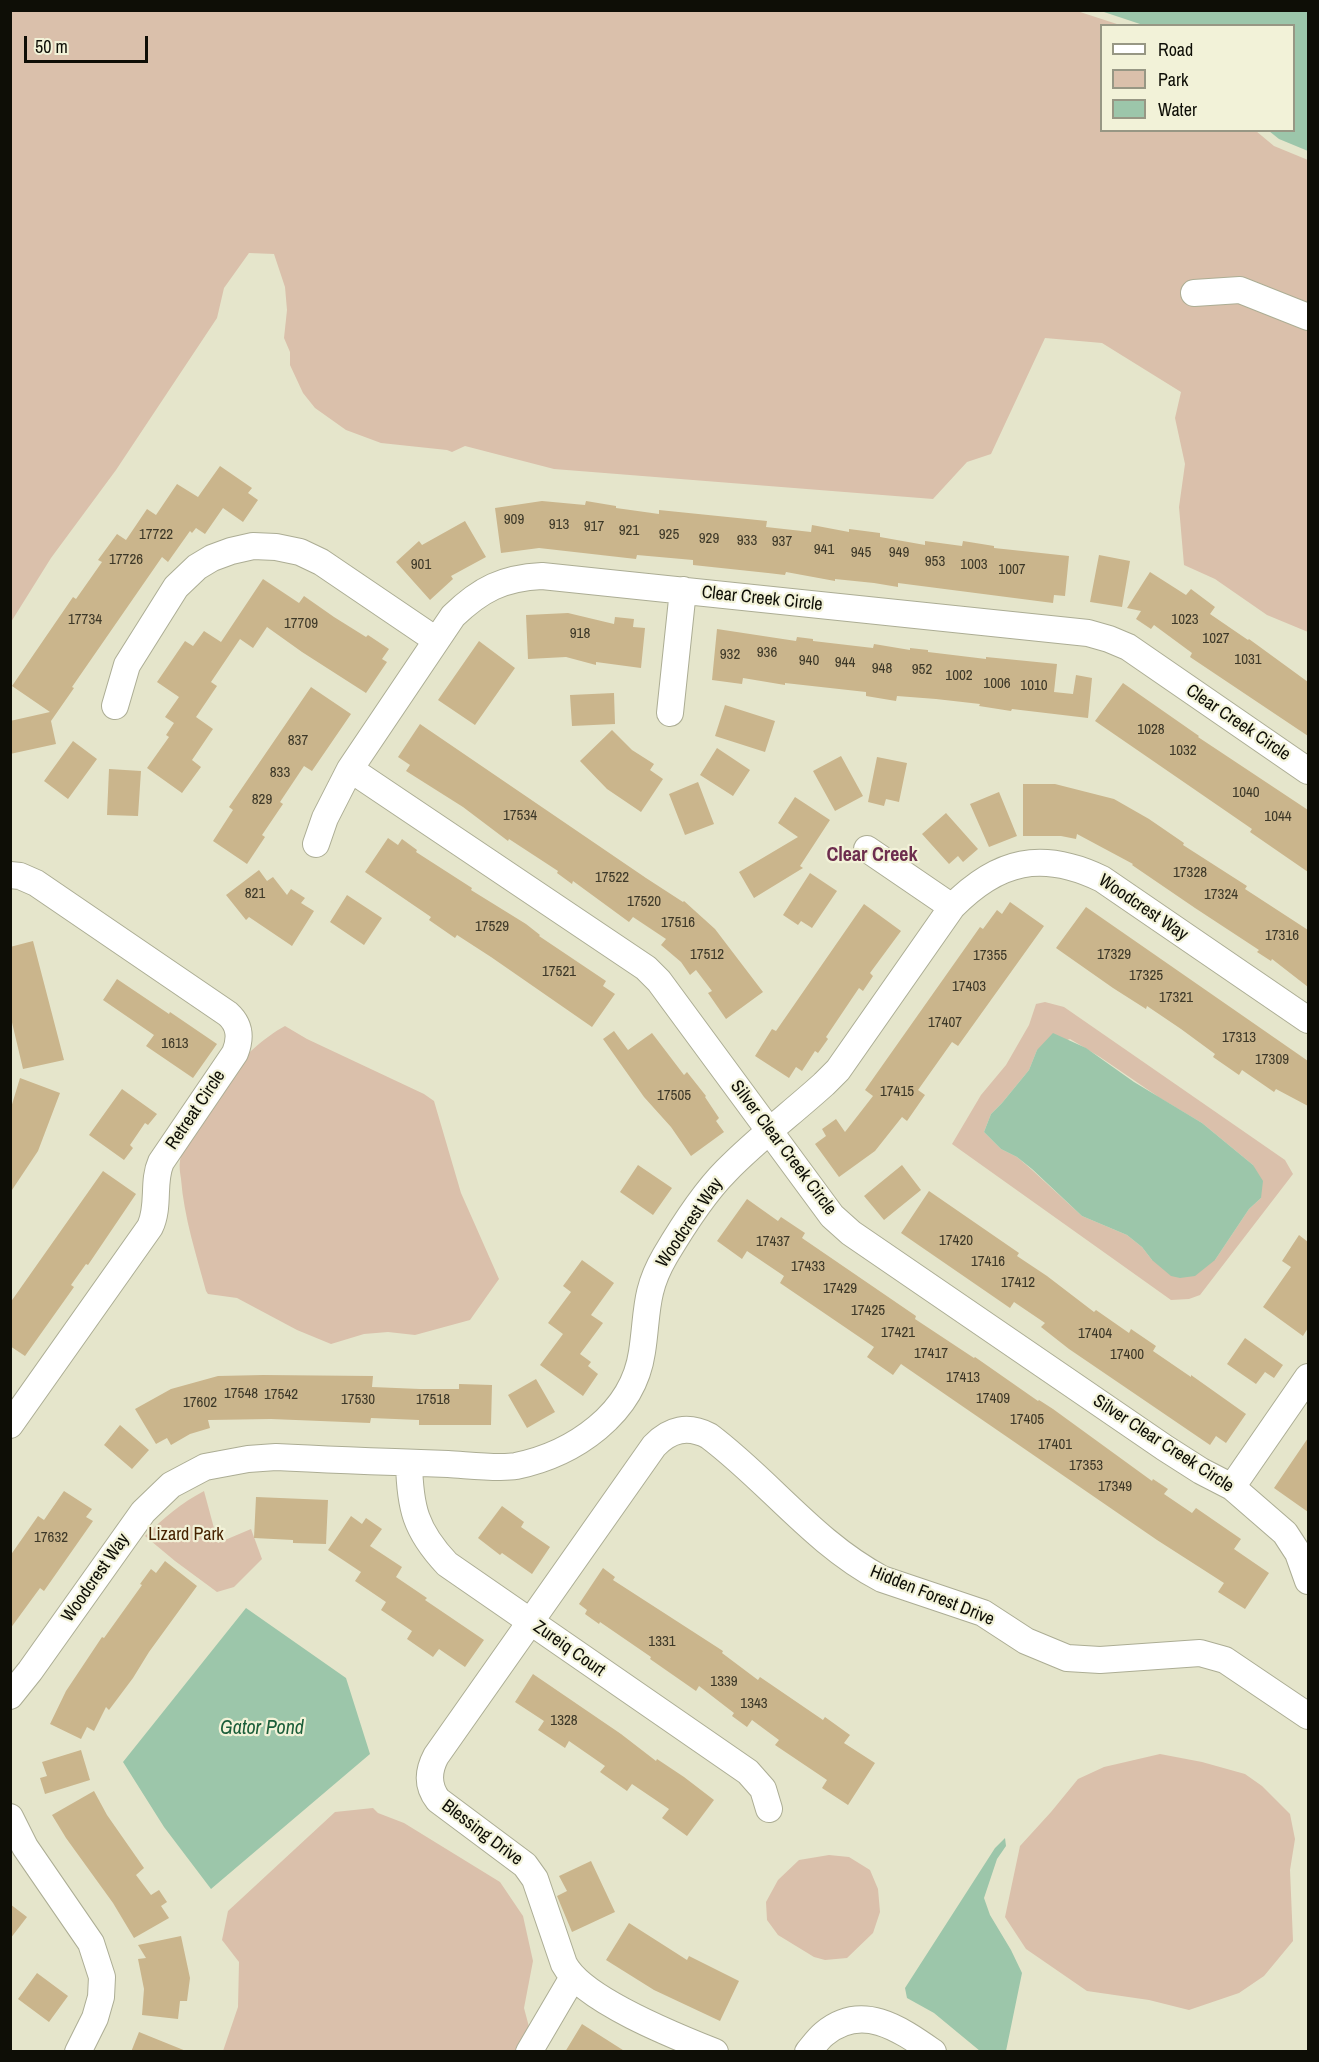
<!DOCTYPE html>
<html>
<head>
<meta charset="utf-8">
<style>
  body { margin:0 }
  #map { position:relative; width:1319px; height:2062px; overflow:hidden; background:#e5e5cb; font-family:"Archivo Narrow",sans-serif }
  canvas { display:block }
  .frame { position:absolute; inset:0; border:12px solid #0e0e06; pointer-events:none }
  .legend { position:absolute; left:1100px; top:24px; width:195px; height:108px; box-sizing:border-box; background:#f2f2d8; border:2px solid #979784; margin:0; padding:8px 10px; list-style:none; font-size:18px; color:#0e0e06 }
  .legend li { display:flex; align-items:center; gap:12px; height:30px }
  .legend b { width:30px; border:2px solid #979784 }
  .scale { position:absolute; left:24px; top:36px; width:124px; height:27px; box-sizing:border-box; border:3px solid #0e0e06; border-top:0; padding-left:8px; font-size:18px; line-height:21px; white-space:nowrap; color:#0e0e06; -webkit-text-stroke:4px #f2f2d8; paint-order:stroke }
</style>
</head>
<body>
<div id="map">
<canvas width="1319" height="2062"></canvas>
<div class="frame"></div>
<ul class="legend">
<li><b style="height:8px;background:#fff"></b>Road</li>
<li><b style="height:16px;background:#dac0ab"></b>Park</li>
<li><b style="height:16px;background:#9cc6aa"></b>Water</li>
</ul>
<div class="scale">50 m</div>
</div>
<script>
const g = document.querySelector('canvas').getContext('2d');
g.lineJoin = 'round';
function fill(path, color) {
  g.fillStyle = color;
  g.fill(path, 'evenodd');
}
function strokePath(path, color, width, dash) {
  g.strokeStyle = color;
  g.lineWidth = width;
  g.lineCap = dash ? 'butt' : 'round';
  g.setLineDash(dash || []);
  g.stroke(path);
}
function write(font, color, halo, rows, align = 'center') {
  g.font = font + ' "Archivo Narrow",sans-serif';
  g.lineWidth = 4.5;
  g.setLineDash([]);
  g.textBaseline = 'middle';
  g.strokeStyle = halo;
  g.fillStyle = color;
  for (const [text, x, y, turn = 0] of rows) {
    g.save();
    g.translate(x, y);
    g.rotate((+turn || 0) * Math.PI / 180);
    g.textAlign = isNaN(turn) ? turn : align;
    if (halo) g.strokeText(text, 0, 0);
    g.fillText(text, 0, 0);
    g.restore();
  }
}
fill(new Path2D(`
  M1074,10L1120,25L1102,26V130L1256,131L1274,146L1308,160V632L1267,615L1215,579L1184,565L1179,507L1185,464L1175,418L1181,392L1102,343L1045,338L991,454L967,462L933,499L554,469L465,446L452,452L447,450L381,443L346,430L315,408L303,393L290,365V352L284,338L287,310L285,287L274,254L249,253L224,288L217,318L116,470L51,558L11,622L10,11Z
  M1045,1002L1064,1007L1285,1160L1293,1174L1200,1295L1189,1299L1171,1300L952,1144L981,1095L1006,1065L1029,1025L1036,1004ZM1070,1039L1100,1057L1160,1098L1202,1123L1253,1165L1261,1198L1249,1209L1215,1260H1152L1142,1247L1127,1235L1082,1216L1031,1169L1017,1157L1001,1149L984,1132L991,1114L1002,1103L1029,1070L1037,1050Z
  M285,1026L307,1039L424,1094L434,1101L461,1193L499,1279L470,1320L415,1335L388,1332L364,1334L331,1344L297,1330L237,1298L208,1294L206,1291C196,1254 184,1217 181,1179C180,1173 179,1166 180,1161C188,1113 244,1048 285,1026Z
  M204,1491L218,1543L251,1529L262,1559L234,1587L217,1592L175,1561L145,1536C164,1518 181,1503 204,1491Z
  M1160,1754L1202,1762L1245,1774L1262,1786L1290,1814L1295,1839L1290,1870L1293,1941L1264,1976L1239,1993L1189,2010L1149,2000L1087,1991L1026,1949L1005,1917L1020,1846L1051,1812L1078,1779L1104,1767Z
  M373,1808L378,1813L404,1823L500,1882L523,1916L533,1961L524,2008L532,2038L525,2052L223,2051L238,2007L239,1962L222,1940L228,1911L335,1812Z
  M829,1855L849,1857L870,1870L878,1889L880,1912L873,1933L847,1958L825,1960L814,1957L778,1935L767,1920L766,1902L778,1880L799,1860Z`), '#dac0ab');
fill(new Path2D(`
  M1101,11H1308V151L1279,139L1269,131L1294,130V26L1143,25Z
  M1053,1033L1086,1048L1134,1082L1202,1123L1253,1165L1263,1181L1261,1198L1249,1209L1215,1260L1195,1276L1180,1278L1171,1276L1152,1260L1142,1247L1127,1235L1082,1216L1032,1169L1017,1157L1001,1149L984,1132L991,1114L1002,1103L1029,1070L1037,1050Z
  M246,1608L346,1678L370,1754L211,1889L164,1827L123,1762Z
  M1005,1838L1006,1846L997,1859L984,1898L990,1915L1011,1950L1022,1973L1006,2051H980L934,2013L907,1998L905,1988L995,1848Z`), '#9cc6aa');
fill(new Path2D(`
  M220,466L252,488L248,493L258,500L243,522L223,508L205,534L196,528L192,533L190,531L168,562L162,557L72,687L74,688L51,721L56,744L10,754V721L50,712L12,686L73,597L76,599L102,562L98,560L117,534L126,540L147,509L156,515L177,484L198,497Z
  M542,501L585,505L586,501L616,506V508L659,514V510L767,521L766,527L811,532L812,525L849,532V529L880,533V537L925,545V541L962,546L963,541L994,546V548L1069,556L1065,596L1054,595L1053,603L898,583V587L874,583L835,579V581L786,572L785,575L768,573L693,565V560L637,555L636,559L539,548L501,553L495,508Z
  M465,521L486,557L451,576L453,579L430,600L396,562L419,541L422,545Z
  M1099,555L1130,561L1122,607L1090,602Z
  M1150,572L1186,595L1191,589L1215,607L1210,614L1248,640L1249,639L1308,682V736L1190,657L1192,653L1154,625L1151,629L1136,619L1141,611L1127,608Z
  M263,579L299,603L304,596L334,617L366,637L368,635L389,649L382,659L387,662L366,693L302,652L267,627L253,648L240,639L211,682L217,686L196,717L213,729L192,760L201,767L182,793L147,768L169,737L166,735L174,723L165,717L179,697L157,682L185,641L193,646L204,631L221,642Z
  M568,613L614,624L615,617L634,619L633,627L645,628L641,668L596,662V665L566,657L528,659L526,615Z
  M717,629L796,641L797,637L813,639V641L873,648L874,644L910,650V648L928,650V652L986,659V657L1057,664L1054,692L1073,694L1076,675L1092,678L1088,718L1012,709L1011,711L979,706L980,704L936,699L897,696L896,701L866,696V692L785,683V685L743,678L742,684L712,680Z
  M479,641L515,668L475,725L438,700Z
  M1123,683L1199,736L1198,737L1308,810V872L1250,832L1252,829L1095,721Z
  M311,687L351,714L312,771L304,766L280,802L283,804L262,835L265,837L247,864L213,841L233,810L229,807Z
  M614,693L615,724L572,726L570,695Z
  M725,705L775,721L765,752L715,736Z
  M420,724L646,878L683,902L684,901L715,929L763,992L726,1019L708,993L712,991L696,970L690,975L681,962L661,945L666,939L633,917L629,922L573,881L572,884L557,873L558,871L509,839L508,841L463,807L406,771L410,765L398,757Z
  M612,730L632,750L654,764L650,770L663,779L641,812L607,789L580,761Z
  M73,741L97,759L68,799L44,781Z
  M717,748L750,770L733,796L700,775Z
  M841,756L863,796L835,811L813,771Z
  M877,757L907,763L899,802L886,799L884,806L868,802Z
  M109,769L141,771L138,816L107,815Z
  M698,782L714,824L685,835L669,794Z
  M1023,784H1055L1114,799L1149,819L1184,843L1183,845L1247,886L1245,889L1308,930V987L1272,959L1271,961L1257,952L1259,950L1195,908L1132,865L1133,864L1077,834L1076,839L1061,836H1023Z
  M999,792L1017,836L989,847L970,804Z
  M795,797L830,820L800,866L803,868L754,898L739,872L798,837L778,823Z
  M946,813L978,849L963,862L958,856L949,864L922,834Z
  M388,838L398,845L402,839L417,850L416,852L472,888L471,890L526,924L540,935L539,936L606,981L603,986L615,994L592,1027L491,957L457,935L455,938L429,920L431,917L365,872Z
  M259,870L267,881L273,877L287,895L291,889L305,898L301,903L314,911L292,946L249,917L246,920L226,895Z
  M810,873L837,891L812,928L801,921L798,925L783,915Z
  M347,895L382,918L364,945L330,922Z
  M1010,902L1044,926L958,1046L952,1042L918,1090L925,1095L907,1121L902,1117L875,1151L839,1177L815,1144L826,1136L822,1129L836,1119L845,1132L873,1096L865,1090L980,927L983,929L997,910L1002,914Z
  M864,904L901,931L870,973L873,976L863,991L859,988L826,1037L828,1039L818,1053L815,1051L802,1071L796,1067L789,1078L755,1056L772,1029L776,1031Z
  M1086,907L1308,1061V1106L1276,1089L1274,1092L1242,1070L1239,1075L1213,1057L1215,1054L1181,1029L1147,1006L1146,1009L1113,988L1056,948Z
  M33,941L64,1060L23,1069L10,1014V947Z
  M117,979L169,1014L170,1012L217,1044L193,1078L146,1046L154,1035L103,1000Z
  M614,1031L628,1050L652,1033L684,1075L687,1072L706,1096L705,1097L719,1118L716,1121L724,1132L691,1156L671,1127L644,1097L603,1039Z
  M20,1078L60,1093L38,1151L10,1193V1111Z
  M122,1089L157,1114L148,1125L145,1123L130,1145L133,1148L124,1160L89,1135Z
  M638,1165L672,1188L653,1215L620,1192Z
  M902,1165L921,1190L884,1220L864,1196Z
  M103,1171L136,1194L88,1265L86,1264L71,1285L74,1287L25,1356L10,1346V1303Z
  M929,1191L1019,1253L1017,1256L1047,1276L1094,1312L1096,1310L1129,1333L1131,1329L1156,1346L1153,1351L1191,1377V1375L1246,1414L1226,1443L1216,1436L1210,1445L1069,1349L1041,1327L1045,1323L1014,1302L1010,1308L901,1233Z
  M747,1199L778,1221L781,1217L805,1233L802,1238L916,1316L915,1319L974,1358L975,1357L1038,1401L1039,1400L1053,1409L1152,1481L1153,1479L1168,1489L1164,1494L1192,1513L1196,1508L1241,1539L1234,1549L1269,1573L1245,1609L1218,1592L1224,1583L1157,1540L901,1364L893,1375L867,1357L874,1347L780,1283L784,1276L747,1251L742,1259L717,1241Z
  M1299,1235L1308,1242V1328L1303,1336L1263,1307L1291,1267L1282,1261Z
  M582,1260L614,1283L591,1315L603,1323L580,1354L591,1362L588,1366L598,1374L583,1396L540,1365L563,1334L548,1323L571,1292L563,1286Z
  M1245,1338L1283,1365L1274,1378L1265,1372L1256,1384L1227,1364Z
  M263,1375L373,1376L372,1387L420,1389H459V1384L492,1385L491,1425H419V1420L371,1418L370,1423L271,1419L208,1420L210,1428L190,1434L171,1445L167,1438L156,1444L135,1409L171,1389L218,1376Z
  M536,1379L555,1412L527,1428L508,1395Z
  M120,1425L149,1450L132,1469L104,1445Z
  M1308,1438V1512L1274,1488Z
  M64,1491L92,1509L86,1517L93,1521L44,1591L40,1588L10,1629V1556L38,1516L44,1520Z
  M256,1497L328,1500L326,1544L293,1543V1540L254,1538Z
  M502,1506L524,1522L521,1527L550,1547L532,1574L502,1553L500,1555L478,1538Z
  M351,1516L362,1524L366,1518L382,1529L370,1546L402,1567L396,1577L427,1598L425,1600L484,1640L465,1667L439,1649L433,1657L407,1639L412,1631L381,1610L386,1602L355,1581L361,1572L328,1550Z
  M165,1561L197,1586L149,1652L133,1678L109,1710L106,1707L94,1731L87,1727L81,1739L50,1724L66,1691L102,1637L104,1638L142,1585L140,1584L151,1569L156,1573Z
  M603,1568L615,1577L613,1580L723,1651L722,1653L758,1680L760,1677L823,1720L825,1717L850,1735L844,1743L875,1763L848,1805L822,1788L827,1780L775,1745L779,1740L752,1720L747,1727L732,1716L734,1713L699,1686L696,1691L650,1659L651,1657L600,1622L599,1624L585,1614L587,1610L579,1604Z
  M533,1674L621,1734L656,1761L657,1759L684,1777L714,1800L687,1836L662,1818L669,1809L632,1784L627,1791L600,1772L605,1766L569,1741L565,1748L538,1730L544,1721L515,1702Z
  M81,1750L90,1780L45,1794L40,1778L47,1776L42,1762Z
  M94,1791L107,1815L144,1868L136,1875L151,1895L159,1890L167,1902L161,1906L169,1918L134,1938L113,1903L66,1838L52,1815Z
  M591,1861L615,1912L572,1932L557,1896L567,1891L559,1876Z
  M10,1904L27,1917L10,1939Z
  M629,1923L687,1960L689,1956L739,1981L720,2021L654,1990L606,1960Z
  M181,1936L190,1978L187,2001H180L178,2019L142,2015L144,1989L138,1959L146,1958L138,1945Z
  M37,1973L68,1996L49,2022L18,1999Z
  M582,2024L626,2052H565Z
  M139,2032L186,2051V2052H131Z`), '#cab58c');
const minor = new Path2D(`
  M1194,293L1240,290L1308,317
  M115,706L127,665L176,587L197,567L212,558L231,551L253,546L276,547L300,552L321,562L436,640
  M670,713L683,590
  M350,769L646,968L659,981L832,1216L851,1233L1165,1448L1201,1471L1232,1487L1285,1533L1298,1553L1308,1581
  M316,844L325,818L350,769L453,616C481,589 503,578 542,576L1088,633L1109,639L1128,647L1308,771
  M867,849L952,907
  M10,875L20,876L36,883L228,1014C240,1025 241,1038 235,1053L161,1162C152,1182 160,1206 150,1227L10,1425
  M409,1463C410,1507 415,1530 447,1564L748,1772L763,1789L769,1809
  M1232,1487L1308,1377
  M10,1696L30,1671L143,1512L171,1485L205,1467L248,1459L276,1457C334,1460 391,1462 448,1464C467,1465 499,1469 516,1466C574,1454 633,1414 642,1352C648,1313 644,1292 665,1256C681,1229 704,1193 726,1171C756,1140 792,1113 824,1084L838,1070L952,907C998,860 1042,850 1102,879L1308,1020
  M10,1817L25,1847L91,1943L102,1977L101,1997L95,2018L78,2052
  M529,2052L573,1977
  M715,2052C677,2037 583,2000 564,1964L535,1879L525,1865L438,1800C427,1786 428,1771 436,1756L654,1446C670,1429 688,1425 709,1436C769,1481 814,1543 882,1579L983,1613L1026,1641L1067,1658L1100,1660L1200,1653L1225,1660L1308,1716
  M808,2052C813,2046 818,2039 824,2034C862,2002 900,2029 933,2052`);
strokePath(minor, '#acad94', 28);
strokePath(minor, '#fff', 26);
write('15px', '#3d3828', null, [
  ["909",514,520],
  ["913",559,525],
  ["917",594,527],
  ["921",629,531],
  ["17722",156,535],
  ["925",669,535],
  ["929",709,539],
  ["933",747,541],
  ["937",782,542],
  ["941",824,550],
  ["945",861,553],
  ["949",899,553],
  ["17726",126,560],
  ["953",935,562],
  ["901",421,565],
  ["1003",974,565],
  ["1007",1012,570],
  ["17734",85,620],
  ["1023",1185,620],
  ["17709",301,624],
  ["918",580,634],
  ["1027",1216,639],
  ["936",767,653],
  ["932",730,655],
  ["1031",1248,660],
  ["940",809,661],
  ["944",845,663],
  ["948",882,669],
  ["952",922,670],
  ["1002",959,676],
  ["1006",997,684],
  ["1010",1034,686],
  ["1028",1151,730],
  ["837",298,741],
  ["1032",1183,751],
  ["833",280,773],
  ["1040",1246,793],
  ["829",262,800],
  ["17534",520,816],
  ["1044",1278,817],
  ["17328",1190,873],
  ["17522",612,878],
  ["821",255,894],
  ["17324",1221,895],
  ["17520",644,902],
  ["17516",678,923],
  ["17529",492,927],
  ["17316",1282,936],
  ["17512",707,955],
  ["17329",1114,955],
  ["17355",990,956],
  ["17521",559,972],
  ["17325",1146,976],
  ["17403",969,987],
  ["17321",1176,998],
  ["17407",945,1023],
  ["17313",1239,1038],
  ["1613",175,1044],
  ["17309",1272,1060],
  ["17415",897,1092],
  ["17505",674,1096],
  ["17420",956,1241],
  ["17437",773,1242],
  ["17416",988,1262],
  ["17433",808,1267],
  ["17412",1018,1283],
  ["17429",840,1289],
  ["17425",868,1311],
  ["17421",898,1333],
  ["17404",1095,1334],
  ["17417",931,1354],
  ["17400",1127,1355],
  ["17413",963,1378],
  ["17548",241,1394],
  ["17542",281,1395],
  ["17409",993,1399],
  ["17530",358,1400],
  ["17518",433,1400],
  ["17602",200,1403],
  ["17405",1027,1420],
  ["17401",1055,1445],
  ["17353",1086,1466],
  ["17349",1115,1487],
  ["17632",51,1538],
  ["1331",662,1642],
  ["1339",724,1682],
  ["1343",754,1704],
  ["1328",564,1721]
]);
write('18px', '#0e0e06', '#f2f2d8', [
  ["Clear Creek Circle",762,599,6],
  ["Clear Creek Circle",1238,723,34],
  ["Woodcrest Way",1143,908,34],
  ["Retreat Circle",196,1110,-56],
  ["Silver Clear Creek Circle",783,1148,53],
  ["Woodcrest Way",690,1223,-56],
  ["Silver Clear Creek Circle",1163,1444,33],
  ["Woodcrest Way",96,1578,-55],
  ["Hidden Forest Drive",932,1596,22],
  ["Zureiq Court",569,1649,35],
  ["Blessing Drive",482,1833,37]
]);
write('18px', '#462200', '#f2f2d8', [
  ["Lizard Park",186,1535]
]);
write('bold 20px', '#6d2d4e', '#f2f2d8', [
  ["Clear Creek",872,856]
]);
write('italic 20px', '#1b5e3a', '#f2f2d8', [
  ["Gator Pond",262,1729]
]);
</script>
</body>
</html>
